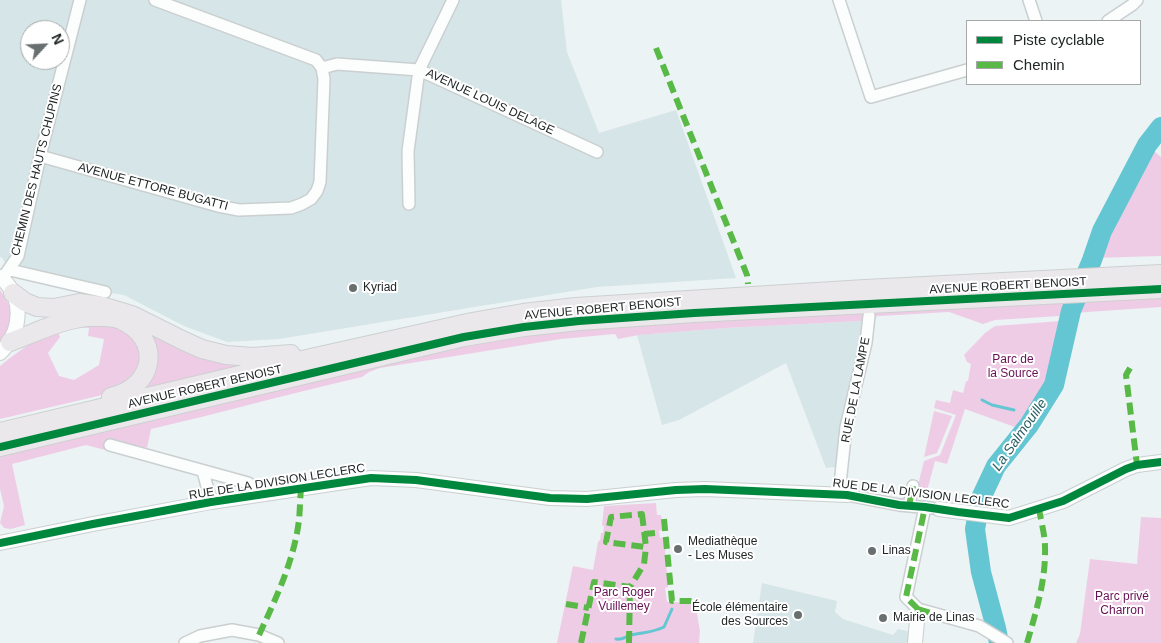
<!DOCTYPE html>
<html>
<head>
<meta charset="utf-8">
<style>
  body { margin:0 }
  #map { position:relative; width:1161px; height:643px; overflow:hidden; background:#ecf3f4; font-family:Arial,sans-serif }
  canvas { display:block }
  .legend { position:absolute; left:966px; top:20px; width:175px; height:65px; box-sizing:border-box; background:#fff; border:1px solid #a7a9a9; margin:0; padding:6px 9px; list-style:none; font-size:15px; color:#222727 }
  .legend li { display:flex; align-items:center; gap:10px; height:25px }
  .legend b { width:25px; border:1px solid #a7a9a9 }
  .north { position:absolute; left:20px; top:20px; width:50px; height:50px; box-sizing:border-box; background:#fff; border:1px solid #a7a9a9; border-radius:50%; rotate:65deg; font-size:14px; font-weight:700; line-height:20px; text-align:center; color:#222727 }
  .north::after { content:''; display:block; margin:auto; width:18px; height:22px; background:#696e6f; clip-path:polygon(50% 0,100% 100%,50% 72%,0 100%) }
</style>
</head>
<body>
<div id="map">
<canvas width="1161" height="643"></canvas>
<ul class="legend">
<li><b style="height:6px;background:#00873e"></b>Piste cyclable</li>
<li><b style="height:6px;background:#58b947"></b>Chemin</li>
</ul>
<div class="north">N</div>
</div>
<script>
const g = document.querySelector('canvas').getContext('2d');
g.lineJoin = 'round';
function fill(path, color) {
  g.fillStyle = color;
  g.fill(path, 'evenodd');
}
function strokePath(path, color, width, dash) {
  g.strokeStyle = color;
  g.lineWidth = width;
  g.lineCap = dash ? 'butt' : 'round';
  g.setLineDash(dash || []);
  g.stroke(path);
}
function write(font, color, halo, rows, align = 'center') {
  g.font = font + ' Arial,sans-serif';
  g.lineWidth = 4;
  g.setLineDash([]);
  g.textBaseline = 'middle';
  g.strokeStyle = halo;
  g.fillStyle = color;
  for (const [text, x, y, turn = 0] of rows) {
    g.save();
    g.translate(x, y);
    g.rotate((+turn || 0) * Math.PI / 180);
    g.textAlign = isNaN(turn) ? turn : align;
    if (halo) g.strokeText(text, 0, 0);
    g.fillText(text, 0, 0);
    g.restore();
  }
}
fill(new Path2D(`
  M0,0H561L567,52L599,133L676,110L736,278L597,287L279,339L227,342L184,326L124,295L105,292L10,270L2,258L0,257ZM30,30H60V60H30Z
  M862,321L863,333L843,415L835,467L826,468L786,363L679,420L662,425L637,335L726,328Z
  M762,583L837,601L835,612L843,619L893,635L898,629L911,632V643H753Z`), '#d6e5e7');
fill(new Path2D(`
  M1147,145L1161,157V256L1093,258L1102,231Z
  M0,290C8,300 15,314 10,328C8,334 3,340 0,346Z
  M1161,298V307L1073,313L1078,302Z
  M1019,303H1069L1068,308L1060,316L995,320L983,324L949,312L863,317L862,321L726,328L639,335L618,339L615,334L561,339L380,368L369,372L362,377C291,393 221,413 151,429L147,448L112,440L109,451L86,445L12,464L25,525L11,529L4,528L0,523L4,506L0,489V457L79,436L442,348L567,328Z
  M75,307L247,366L138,390L148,337Z
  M91,320L126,327L141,346V369L115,392L0,419V366C19,351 34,339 57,330L60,337L48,353L59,376L74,380L99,365L104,339L88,336L89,328L80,327L68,330V324Z
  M1061,321C1059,344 1057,366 1049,388L1023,430L965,409L947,464L935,461L927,491L917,489L924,461L940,455L956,415L934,408L936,400L950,403L953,390L963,393L966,381H968L971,364L967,362L964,355L985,333L995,326Z
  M934,411L952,416L937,453L924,457Z
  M656,503L657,515H661L663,530L659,531L660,538L664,537L668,587L665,588L667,602L695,603L700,631L699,643H557L573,566L593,570L598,542L600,540L601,533H603L604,526L602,525L604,506Z
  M1141,517L1161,518V643H1076L1080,634L1090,559L1137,564Z`), '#efcce6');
strokePath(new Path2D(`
  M982,400L992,405L1014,410
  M616,639C624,640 624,637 631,635C644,632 651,633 664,627L672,609`), '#64c6d2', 3);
strokePath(new Path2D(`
  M999,643L996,628L981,572L975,529L981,498L996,466L1029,425L1054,385L1071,311L1092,260L1102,231L1147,145L1161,127`), '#64c6d2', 20);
const minor = new Path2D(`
  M155,0L316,60L322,68L337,64L419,70L597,152
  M839,0L871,97L967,70
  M1029,0L1036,21
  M1108,21L1132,5L1137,0
  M40,156L218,206L239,210L291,208L302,204L311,199L317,191L320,182L324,79L322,68
  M409,204L408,151L419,70L453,0
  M10,270L105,292
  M2,279L18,256L40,156L80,0
  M110,445L248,483L257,489L259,495
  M203,471L211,502
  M839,494L846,427L866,343L869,316
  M847,495L899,505L931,508
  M909,506L913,486
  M918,609L906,597L925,507
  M918,609L979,626L1007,643
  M185,643L200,636L232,630L259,635L278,643`);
const tertiary = new Path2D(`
  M0,277C25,297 22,332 0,353
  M939,509L1009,518L1063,501L1126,469L1137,465L1161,462
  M0,543L93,524L211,502L371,478L416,480L550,498L587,499L676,490L705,489L847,495
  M915,643L917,621`);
const primary = new Path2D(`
  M13,293L25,302L37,307L54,308L79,303L102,306L132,315L184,341L202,349L226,355L253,357L291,354
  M10,342C38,332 71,314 102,317C108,317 116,318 121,320C163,339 155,387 111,397
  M0,432L311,358L472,322L523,313L576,307L865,289L1161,274
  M0,447L464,337L524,327L579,321L694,313L1161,289`);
strokePath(minor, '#cacfd0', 14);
strokePath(tertiary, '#cacfd0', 16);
strokePath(primary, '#ccd0d0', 20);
strokePath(minor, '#fcfdfd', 11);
strokePath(tertiary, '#fcfdfd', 14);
strokePath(primary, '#ebe8eb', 18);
strokePath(new Path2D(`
  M656,48L747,275L748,284
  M1130,368L1126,375L1137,465
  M909,506L913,486
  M642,514L646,547L606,542L611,517Z
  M664,519L672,601H696
  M644,534L655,533
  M566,604L589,608
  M918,609L906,597L925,507
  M918,609L934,614
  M917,621L918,609
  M259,635C276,598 294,561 299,520C300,510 300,499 301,489
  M581,643L594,582L630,587L644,564L646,547
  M629,643L630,587
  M1027,643C1036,612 1046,580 1045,547C1045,535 1041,521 1039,509`), '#58b947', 6, [12, 6]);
strokePath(new Path2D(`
  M0,447L464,337L524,327L579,321L694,313L1161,289
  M0,543L93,524L211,502L371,478L416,480L550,498L587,499L676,490L705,489L847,495L899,505L925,507L958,512L1009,518L1063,501L1126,469L1137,465L1161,462`), '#00873e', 8);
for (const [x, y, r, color] of [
  [353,288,5,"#696e6f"],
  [678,549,5,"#696e6f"],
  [872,551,5,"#696e6f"],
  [798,615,5,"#696e6f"],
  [883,618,5,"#696e6f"]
]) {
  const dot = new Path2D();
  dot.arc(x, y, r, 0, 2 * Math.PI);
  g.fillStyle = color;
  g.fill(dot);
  strokePath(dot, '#fff', 2);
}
write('12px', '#222727', '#fff', [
  ["AVENUE LOUIS DELAGE",490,102,25],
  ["CHEMIN DES HAUTS CHUPINS",37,170,-76],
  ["AVENUE ETTORE BUGATTI",153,187,15],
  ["AVENUE ROBERT BENOIST",1008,286,-3],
  ["AVENUE ROBERT BENOIST",603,309,-5],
  ["AVENUE ROBERT BENOIST",205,387,-13],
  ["RUE DE LA LAMPE",856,390,-79],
  ["RUE DE LA DIVISION LECLERC",277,482,-9],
  ["RUE DE LA DIVISION LECLERC",921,494,7]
]);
write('12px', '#222727', '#fff', [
  ["Kyriad",363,288],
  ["Mediathèque",688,542],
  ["- Les Muses",688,556],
  ["Linas",882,551],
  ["École élémentaire",788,608,"right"],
  ["des Sources",788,622,"right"],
  ["Mairie de Linas",893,618]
], 'left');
write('12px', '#691055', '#fff', [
  ["Parc de",1013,360],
  ["la Source",1013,374],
  ["Parc Roger",624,593],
  ["Vuillemey",624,607],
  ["Parc privé",1122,597],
  ["Charron",1122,611]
]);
write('italic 14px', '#2a5f66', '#fff', [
  ["La Salmouille",1020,435,-55]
]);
</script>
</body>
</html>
